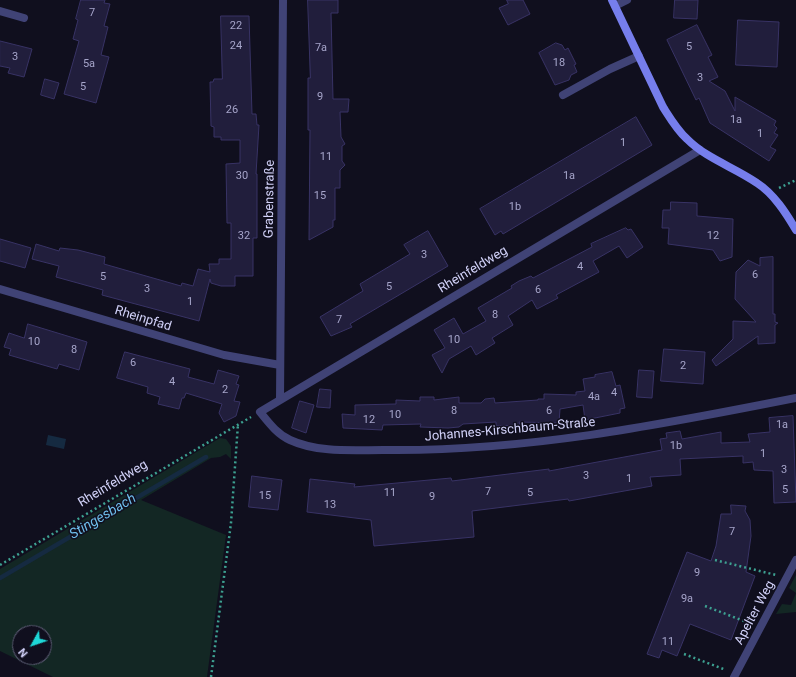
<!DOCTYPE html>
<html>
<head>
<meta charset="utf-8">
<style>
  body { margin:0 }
  #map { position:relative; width:796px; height:677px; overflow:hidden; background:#100f1e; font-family:Roboto,sans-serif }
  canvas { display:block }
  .north { position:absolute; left:12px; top:625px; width:40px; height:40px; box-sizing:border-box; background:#100f1e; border:1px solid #5e5d76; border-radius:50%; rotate:230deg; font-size:11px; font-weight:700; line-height:16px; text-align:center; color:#d2d2f9 }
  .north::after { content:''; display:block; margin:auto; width:14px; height:18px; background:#1ed8d8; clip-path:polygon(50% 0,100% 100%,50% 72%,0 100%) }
</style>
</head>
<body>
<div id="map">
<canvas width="796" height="677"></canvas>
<div class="north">N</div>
</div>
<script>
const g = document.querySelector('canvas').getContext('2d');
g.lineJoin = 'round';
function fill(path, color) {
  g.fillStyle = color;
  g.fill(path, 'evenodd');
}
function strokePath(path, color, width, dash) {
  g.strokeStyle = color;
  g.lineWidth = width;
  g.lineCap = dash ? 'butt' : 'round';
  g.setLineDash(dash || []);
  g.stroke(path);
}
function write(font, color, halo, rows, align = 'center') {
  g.font = font + ' Roboto,sans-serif';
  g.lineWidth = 3;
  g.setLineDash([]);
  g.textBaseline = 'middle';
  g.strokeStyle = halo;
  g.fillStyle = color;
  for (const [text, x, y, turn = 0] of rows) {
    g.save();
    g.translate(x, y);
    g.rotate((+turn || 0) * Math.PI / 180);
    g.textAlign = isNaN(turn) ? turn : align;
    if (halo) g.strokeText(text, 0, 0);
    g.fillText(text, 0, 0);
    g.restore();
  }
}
fill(new Path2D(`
  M220,438L226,439L231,446V459L226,454L220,457L211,458L141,500L226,535L207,677H53L0,651V569ZM20,633H44V657H20Z
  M796,575V612L776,614L782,604L791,605L796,593L789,588Z`), '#132724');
fill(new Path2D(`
  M48,435L66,439L64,449L46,445Z`), '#152a41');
strokePath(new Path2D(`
  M0,578L206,457`), '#152a41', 4.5);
const building = new Path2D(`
  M81,0H105L104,3L110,4L104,26L108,27L101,55L109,57L96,103L64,94L79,41L73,39L78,20L76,19Z
  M308,0H338V13H331L333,99H349L348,112H340L341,137L345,144L342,146V161L345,165L340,170V188H335V220H333V227L309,240L310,130H308V78H310Z
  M507,0H523L530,14L508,25L499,8L508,4Z
  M675,0H698L697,19L674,18Z
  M221,16H249L252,114H256L257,125H259L256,174H257V238H253V276H235V286H221L211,283L210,279L199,321L102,295L103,290L56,277L59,266L32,259L36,244L59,251L60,248L78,250L105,257L104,264L181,286L182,283L193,286L198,269L210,272L209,264H219V259H231V223H227L226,164L240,163V140H221V137H214V127L211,126L210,82H213L214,79H222Z
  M738,20L779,22L777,67L736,65Z
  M697,25L712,55L708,57L718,77L709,81L725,91L735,111V97L776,121L774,125L777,128L774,133L778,135L770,147L776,150L769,161L710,123L699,98L696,100L667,40Z
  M0,41L32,49L24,77L8,73L10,68L0,66Z
  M556,43L562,45L565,50L568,48L576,64L574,65L577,72L571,75L569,80L555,85L539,53Z
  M45,79L59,83L54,99L41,95Z
  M636,117L652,145L503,234L501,231L495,235L480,209Z
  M671,202L697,203V216L733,219L732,257L720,261L713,250L668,244L669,228H662L663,210H670Z
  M626,228L628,230L631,229L643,247L627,258L619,246L593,261L599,272L556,295L558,298L537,309L532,300L508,316L513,325L492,338L495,343L476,355L471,346L449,359L442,373L432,355L445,348L434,330L454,318L463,334L486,321L478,308L512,288L511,286L519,281L531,276L533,278L592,247L591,244Z
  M428,231L448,266L350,324L352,327L331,336L320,317L363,291L360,284L410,254L404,245Z
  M0,239L31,248L25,268L0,261Z
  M773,257V314H775V322L778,323L775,325V343L758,344V336L716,366L712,360L733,339V321L756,322L735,299L736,272L748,260L760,266V258Z
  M28,324L87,342L79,370L59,364L57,369L9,355L11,349L4,347L9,333L24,338Z
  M664,349L705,352L703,384L661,381Z
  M125,352L190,369L188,377L214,384L218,370L239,376L236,384L239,385L234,401L240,402L236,416L224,422L219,413L222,404L186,393L184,398H182L179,409L158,404L160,397L147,393L148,387L117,378Z
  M639,370L654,371L652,398L637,397Z
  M612,372L616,386L620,385L625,408L620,409V413L585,420L583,405L560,409L559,423L519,422L520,425L496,426V422L463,424L459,427L448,428L420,427L421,424L383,425L382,430L343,428L342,414L355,415V405L396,404V400L420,401V397H434V400L459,397V403H481L485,399L494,398L495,403L538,400V399H544V394L576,395V392L585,391L583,379L595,377V375Z
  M320,389L331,390L330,408L317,407Z
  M300,401L314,405L306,433L292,428Z
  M793,416L796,502L774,503L773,471L754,470L753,462L743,463V456L680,459L681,475L650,477L652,486L569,501L568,499L472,511L474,537L374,546L371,520L307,512L310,479L355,484L354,487L451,478L452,481L549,469V471L662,450L660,439L667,438L666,433L680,431L682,439L721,432V443L750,442L748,434L770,432L769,418Z
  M252,476L282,480L278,510L249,507Z
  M731,505L746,506L745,511L750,520L751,536L746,572L755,576L731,640L690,624L677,656L662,650L659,658L647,654L687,552L711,561L716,546L721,514H731Z`);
fill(building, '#211e3c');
strokePath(building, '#383365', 1);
strokePath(new Path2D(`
  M779,188L796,180
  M715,560L776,575
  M0,565L251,417
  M705,606L749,623
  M684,654L726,670
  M211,677L231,523L238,424`), '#3da191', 2.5, [2, 3]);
strokePath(new Path2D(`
  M563,95L610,69L639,56`), '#404376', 8);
strokePath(new Path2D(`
  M615,6L627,0
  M0,11L24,18
  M700,150L260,412C269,423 277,434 290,440C318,453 353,450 383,450C523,452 660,425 796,398
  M0,289L224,355L280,365
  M280,399L283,0
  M734,677L796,560`), '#404376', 8);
strokePath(new Path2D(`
  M612,0L663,107C670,118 677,130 687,139C707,159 734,167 757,183C774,194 786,213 796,230`), '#767eec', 8);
write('11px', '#a6a5ca', null, [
  ["7",92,13],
  ["22",236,26],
  ["24",236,46],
  ["5",689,47],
  ["7a",321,48],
  ["3",15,57],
  ["18",559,63],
  ["5a",89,64],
  ["3",700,78],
  ["5",83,87],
  ["9",320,97],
  ["26",232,110],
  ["1a",736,120],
  ["1",760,134],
  ["1",623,143],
  ["11",326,157],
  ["30",242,176],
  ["1a",569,176],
  ["15",320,196],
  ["1b",515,207],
  ["32",244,236],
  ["12",713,236],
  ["3",424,255],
  ["4",580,267],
  ["6",755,275],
  ["5",103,277],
  ["5",389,287],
  ["3",147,289],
  ["6",538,290],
  ["1",190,302],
  ["8",495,315],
  ["7",339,320],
  ["10",454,340],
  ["10",34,342],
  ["8",74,350],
  ["6",133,363],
  ["2",683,366],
  ["4",172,382],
  ["2",225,390],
  ["4",614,393],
  ["4a",594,397],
  ["8",454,411],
  ["6",549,411],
  ["10",395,415],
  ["12",369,420],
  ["1a",782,425],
  ["1b",676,446],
  ["1",763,454],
  ["3",784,470],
  ["3",586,476],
  ["1",629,479],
  ["5",785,490],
  ["7",488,492],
  ["11",390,493],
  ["5",530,493],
  ["15",265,496],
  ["9",432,497],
  ["13",330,505],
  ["7",732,532],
  ["9",697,573],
  ["9a",687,599],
  ["11",668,642]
]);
write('13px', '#d2d2f9', '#100f1e', [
  ["Grabenstraße",270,199,-89],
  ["Rheinfeldweg",473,270,-31],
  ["Rheinpfad",143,319,17],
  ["Johannes-Kirschbaum-Straße",510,430,-5],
  ["Rheinfeldweg",113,484,-31],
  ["Apelter Weg",755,613,-62]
]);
write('italic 14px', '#6ebdeb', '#100f1e', [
  ["Stingesbach",103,517,-31]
]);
</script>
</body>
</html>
